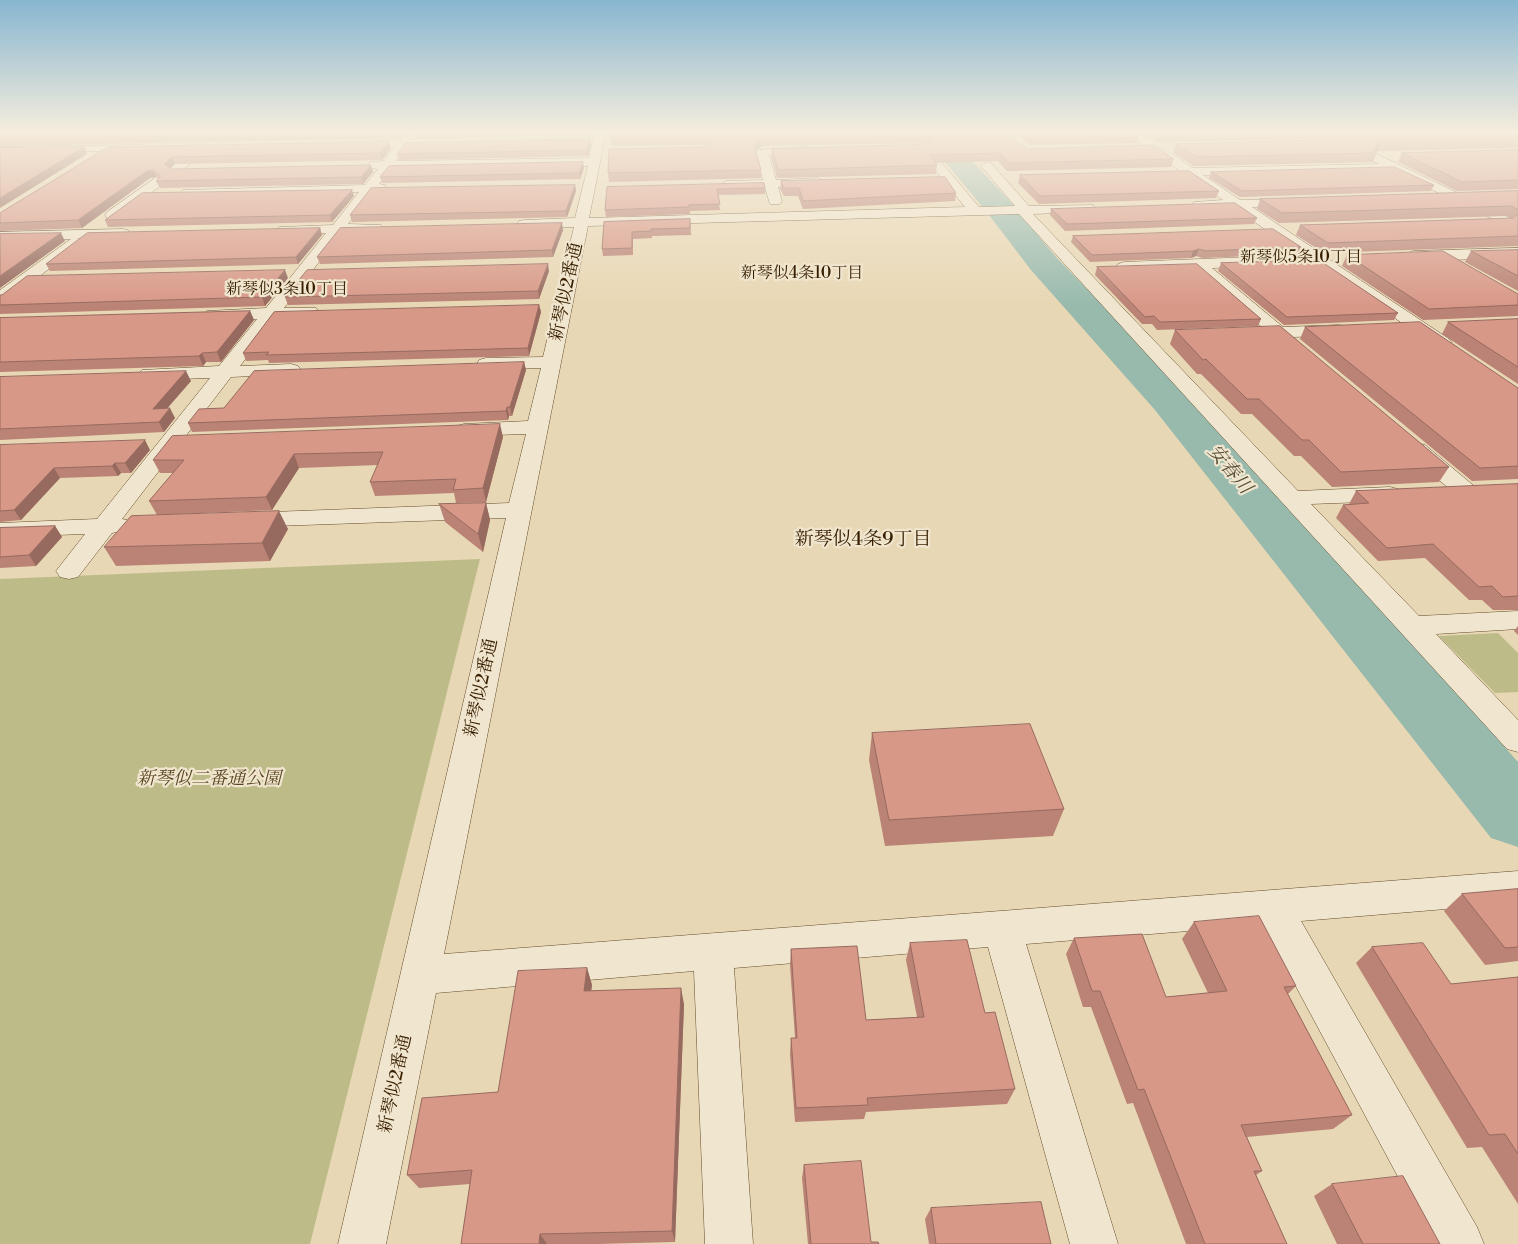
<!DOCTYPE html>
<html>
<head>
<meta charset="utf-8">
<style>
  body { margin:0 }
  canvas { display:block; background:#e8d7b4 }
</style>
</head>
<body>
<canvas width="1518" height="1244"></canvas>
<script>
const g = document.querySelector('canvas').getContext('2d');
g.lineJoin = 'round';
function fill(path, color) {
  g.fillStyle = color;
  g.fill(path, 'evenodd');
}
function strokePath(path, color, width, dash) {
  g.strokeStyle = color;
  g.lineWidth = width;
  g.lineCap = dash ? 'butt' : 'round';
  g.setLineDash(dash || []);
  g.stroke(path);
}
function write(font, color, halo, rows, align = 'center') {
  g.font = font + ' "Libre Bodoni","Noto Serif JP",serif';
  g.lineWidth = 4.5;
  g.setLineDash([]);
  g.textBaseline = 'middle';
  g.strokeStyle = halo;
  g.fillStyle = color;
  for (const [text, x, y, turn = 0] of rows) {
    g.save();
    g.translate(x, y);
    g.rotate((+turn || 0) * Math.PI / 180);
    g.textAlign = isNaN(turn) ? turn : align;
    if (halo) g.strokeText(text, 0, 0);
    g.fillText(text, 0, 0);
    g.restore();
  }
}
fill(new Path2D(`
  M480,559L310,1244H0V579Z
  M1498,633L1518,653V692L1495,693L1439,636Z`), '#bdbc89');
fill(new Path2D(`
  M920,132H945L1008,199L1055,256L1187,392L1518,762V847L1491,838L1155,410L1031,270L986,211Z`), '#97baad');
const minor = new Path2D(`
  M220,132H233L117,218H107L105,215L107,212Z
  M315,132H327L310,147H302L300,145Z
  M407,132H417L413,139H461L467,142L461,145L407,146L396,161L589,158L595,132H606L589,218L965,207L905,132H916L979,207L1015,206L981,166L987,162L991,163L1029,206L1093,205L1095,208L1088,212L1033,214L1298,491L1390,487L1398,489L1402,494L1398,499L1390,501L1311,504L1419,616L1518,611V629L1436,634L1518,720V752L1507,749L1019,214L588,226L444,954L1518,871V903L1301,921L1477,1227L1484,1244H1434L1263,925L1026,944L1118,1244H1070L988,947L734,968L753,1244H705L694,971L436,993L386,1244H338L506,518L246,527L237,525L234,520L237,515L246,513L509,503L526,434L464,436L457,434L453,430L457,426L464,424L528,421L541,368L486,370L479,368L477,364L479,360L486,358L543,357L574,227L524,228L519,227L517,224L519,221L524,220L575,218L588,166L391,168L379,184L385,185L386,188L385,191L373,192L348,224L381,225L383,228L381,231L341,233L284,308H316L319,312L316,316L276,318L240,366L291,364L298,366L301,370L298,374L231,377L122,519L127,520L130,525L127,530L112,533L78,577L69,579L60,577L56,571L85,534L0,537V523L97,519L210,378L149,380L142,378L139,374L142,370L219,366L257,319L213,320L207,319L204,315L207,311L266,308L326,233L284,234L279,233L277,230L279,227L333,225L359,192L188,197L181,193L183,190L365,185L378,169L370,168L368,165L370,162L384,161L395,147H351L347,146L345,144L347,142L401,140Z
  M500,132H511L504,143L500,144L494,141Z
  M1126,132H1138L1193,168L1379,164L1317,132H1331L1518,222V231L1393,171L1203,175L1240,200L1301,199L1303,202L1296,206L1252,207L1322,254L1328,256L1330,260L1449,339L1452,343L1449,347L1443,348L1437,347L1316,264L1212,268L1283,327L1339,325L1345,326L1348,330L1345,334L1339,335L1294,337L1291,342L1285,343L1275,338H1244L1241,334L1244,330L1263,328L1194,269L1124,272L1118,270L1116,267L1118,264L1124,262L1303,255L1234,208H1194L1192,205L1194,202L1223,200L1187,176L1182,175L1180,171Z
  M143,145L149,148L147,150L0,153V147Z
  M808,147L814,151L812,153L769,155L776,180L818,178L824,182L818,186L778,187L782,201L780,204H770L765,188L726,189L720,185L726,181L763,180L756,152L758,150Z
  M123,229L128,230L130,233L128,236L78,238L82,242L80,245L6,302L0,303V290L71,239L0,240V232Z
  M1518,248V258L1413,261L1408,259L1405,256L1408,253L1413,251Z
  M1417,443L1425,445L1474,486L1478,491L1474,496L1466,498L1458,496L1409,455L1406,450L1409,445Z`);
strokePath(minor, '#644d2d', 1);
fill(minor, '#f0e5ce');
fill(new Path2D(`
  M0,132H405L400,138L0,146Z
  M415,132H595L593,135L416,138Z
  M1006,132L1022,146L1028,149L1174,159L1171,167L1007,171L998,161L935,163L937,165L936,174L777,178L771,157L772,149L925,144L924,143L762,146L756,151L761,170V178L609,182L608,173L708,146L707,145L611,146L610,138Z
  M1014,132H1135L1139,135L1137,143L1030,145Z
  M1141,132H1518V148L1378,151L1376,152L1377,153L1373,162L1194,166L1173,153L1176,144L1346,139L1344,138L1158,142Z
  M590,139L591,145L588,156L399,160L397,154Z
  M108,147L391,149L382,160L175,164L171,168L172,169L373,172L363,184L160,188L156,181L158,179L156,177L150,178L82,228L0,231V213Z
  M1518,150V189L1457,191L1398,162L1402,153Z
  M584,168L580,179L382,183L380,177Z
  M1211,172L1434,185L1431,191L1240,197L1209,178Z
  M1020,175L1219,191L1216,198L1039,204L1018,183Z
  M781,181L956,193L955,201L803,209L798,196H784L780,189Z
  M575,185L576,191L567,217L352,222L350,215Z
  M607,187L765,188V194L718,195L720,210L690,211V214L606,217L605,210Z
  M1518,191V246L1324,253L1296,235L1300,225L1510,218L1507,216L1279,223L1257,209L1260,199Z
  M354,196L332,222L108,227L105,220Z
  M1051,209L1257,218L1254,224L1065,231L1050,215Z
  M690,219L691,235L652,236V238L633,239V255L603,256L602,249L604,222Z
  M320,228L322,235L298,264L50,271L46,264Z
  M563,230L553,257L320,264L317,257Z
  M1073,236L1301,247L1298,254L1203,258L1196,256L1191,258L1090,262L1071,242Z
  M1518,250V291L1465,262L1471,251Z
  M1347,255L1518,294V316L1423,320L1342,266Z
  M1221,263L1398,313L1394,320L1284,325L1218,271Z
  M1097,267L1261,319L1258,326L1157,330L1152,324H1142L1095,275Z
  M549,271L539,299L288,305L285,297Z
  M288,278L265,306L0,314V295Z
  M539,305L541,312L529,356L269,363L268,360L246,361L243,353Z
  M250,311L254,320L221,362H206L203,366L0,372V318Z
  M1518,319V384L1442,334L1448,322Z
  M1305,327L1518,388V479L1472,481L1300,339Z
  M1175,330L1449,467L1439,482L1332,487L1301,456H1294L1252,414H1241L1201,374H1197L1170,344Z
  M524,362L526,370L512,416H509L508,420L192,432L188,423L224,408Z
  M0,377L191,381L167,408L175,418L164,432L0,440Z
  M503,437L486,502L456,503L454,493L375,496L370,482L378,465L299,468L272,510L157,515L149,501L173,473H160L153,460Z
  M0,445L150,450L131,473H121L118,476L60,478L21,520L0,522Z
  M1518,484V610H1493L1482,600H1469L1425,558L1378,561L1336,518L1343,505L1349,504L1356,491Z
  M486,503L490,520L483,552L445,522L439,504Z
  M55,526L62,537L36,566L0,568V528Z
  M288,529L270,561L116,566L104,547Z
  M1518,626V635L1514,631Z
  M872,733L1064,809L1053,836L885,846L869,760Z
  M1518,889V961L1485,965L1444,911L1462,894Z
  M1194,922L1296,986L1288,994L1352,1115L1333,1129L1247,1137L1262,1171L1256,1175L1287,1244H1186L1133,1103L1127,1104L1091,1007H1083L1066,954L1074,938L1166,997L1208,993L1182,939Z
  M910,943L985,1013L1015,1089L1007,1104L866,1112L864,1119L795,1122L790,1054L791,1038H795L790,965L791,949L866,1020L917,1017L906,960Z
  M1372,947L1451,984L1518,977V1204L1482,1147L1467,1148L1356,963Z
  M587,968L592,985L591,991L684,1004L675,1242L597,1244H461L470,1184L419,1188L407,1175L498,1092Z
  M804,1165L871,1242L879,1244H808L802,1178Z
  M1332,1184L1440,1244H1337L1314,1196Z
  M931,1208L1051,1244H929L925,1219Z`), '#ba8375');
fill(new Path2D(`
  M398,132H405L400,138Z
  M762,138V146L754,152V144Z
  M590,139L591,145L588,156L587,150Z
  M389,142L391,149L382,160L380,153Z
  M1382,142L1378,151L1372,153L1376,145Z
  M84,147L87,154L0,208V198Z
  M172,157L175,164L167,171L164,164Z
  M583,162L584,168L580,179L579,173Z
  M371,165L373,172L363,184L361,177Z
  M153,170L156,177L150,178L82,228L78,220L147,171Z
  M575,185L576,191L567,217L566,211Z
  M352,190L354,196L332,222L330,215Z
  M562,223L563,230L553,257L552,250Z
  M320,228L322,235L298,264L296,257Z
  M61,233L65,241L0,288V276Z
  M1199,249L1196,256L1191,258L1193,251Z
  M548,264L549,271L539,299L538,291Z
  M285,270L288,278L265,306L262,297Z
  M539,305L541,312L529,356L528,348Z
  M250,311L254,320L221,362L217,352Z
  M202,353L206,362L203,366L199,356Z
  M524,362L526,370L512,416L510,407Z
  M186,371L191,381L158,419L153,409Z
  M507,407L509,416L508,420L506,411Z
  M170,408L175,418L164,432L159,422Z
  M500,424L503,437L486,502L483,488Z
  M145,440L150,450L131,473L125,463Z
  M294,454L299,468L272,510L266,497Z
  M115,463L121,473L118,476L112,466Z
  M54,468L60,478L21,520L14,510Z
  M486,503L490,520L483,552L478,534Z
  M279,511L288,529L270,561L262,543Z
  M55,526L62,537L36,566L29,555Z
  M587,968L592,985L589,1007L584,991Z
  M681,988L684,1004L675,1242L672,1231Z
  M540,1234L547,1244H539Z`), '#976a5f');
const building = new Path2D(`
  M0,132H381L0,139Z
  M611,132H1006L1022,146L1028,149L1154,145L1174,159L1009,163L1000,153L930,155L937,165L778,170L772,149L929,144L933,140L925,135L762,138L754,144L761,170L608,173L609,149L707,147L714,143L707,137L610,138Z
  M1026,132H1135L1139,135L1031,137Z
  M1157,132H1244L1160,134Z
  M1352,132H1518V139L1382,142L1376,145L1374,151L1377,153L1196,157L1176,144L1348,139L1355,134Z
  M590,139L587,150L397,154L406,143Z
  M389,142L380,153L172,157L164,164L172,169L371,165L361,177L156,181L161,176L153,170L147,171L78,220L0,223V213L108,147Z
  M84,147L0,198V148Z
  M1518,150V180L1462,182L1402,153Z
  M583,162L579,173L380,177L389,166Z
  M1394,167L1434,185L1242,191L1211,172Z
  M1189,171L1219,191L1040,196L1020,175Z
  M945,177L956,193L803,201L799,188H784L781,181Z
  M764,183L765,188L717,189L720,204L689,205V207L605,210L607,187Z
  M575,185L566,211L350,215L371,188Z
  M352,190L330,215L105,220L142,193Z
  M1518,191V210L1512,206L1282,213L1260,199Z
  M1235,203L1257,218L1067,224L1051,209Z
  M1518,214V236L1328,243L1300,225L1513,218Z
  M690,219V228L651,229V231L632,232V248L602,249L604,222Z
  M562,223L552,250L317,257L340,228Z
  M320,228L296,257L46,264L87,233Z
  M1273,229L1301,247L1206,251L1199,249L1193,251L1092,255L1073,236Z
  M61,233L0,276V234Z
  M1518,250V276L1471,251Z
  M1443,251L1518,294V305L1429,309L1347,255Z
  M1319,260L1398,313L1287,317L1221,263Z
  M548,264L538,291L285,297L307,270Z
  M1197,264L1261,319L1160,322L1154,316L1145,317L1097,267Z
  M285,270L262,297L0,305V295H2L27,276Z
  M539,305L528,348L266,355L269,352L243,353L274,312Z
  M250,311L217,352L202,353L199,356L0,362V318Z
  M1518,319V367L1448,322Z
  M1420,322L1518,388V466L1480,468L1305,327Z
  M1280,326L1449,467L1341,472L1309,440H1302L1259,399H1247L1206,359L1203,360L1175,330Z
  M524,362L510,407H507L506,411L188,423L199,409L224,408L254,371Z
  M186,371L153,409L170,408L159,422L0,429V377Z
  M500,424L483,488L453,490L456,479L370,482L383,452L294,454L266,497L149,501L184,460H153L172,436Z
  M145,440L125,463H115L112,466L54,468L14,510L0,511V445Z
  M1518,484V596L1503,597L1492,586L1479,587L1433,544L1387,548L1343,505L1369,503L1356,491Z
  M486,503L478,534L439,504Z
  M279,511L262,543L104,547L131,516Z
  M55,526L29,555L0,557V528Z
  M1030,724L1064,809L889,820L872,733Z
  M1518,889V947L1505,948L1462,894Z
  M1259,916L1296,986L1284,987L1352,1115L1241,1125L1262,1171H1254L1287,1244H1205L1144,1089L1138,1090L1100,991H1092L1074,938L1142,934L1166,997L1227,991L1194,922Z
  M967,940L985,1013L995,1012L1015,1089L867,1098L868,1105L796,1108L791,1038H797L791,949L857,946L866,1020L924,1017L910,943Z
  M1423,943L1451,984L1518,977V1154L1505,1134L1489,1135L1372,947Z
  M587,968L584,991L681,988L672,1231L540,1234L539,1244H461L472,1170L407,1175L422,1098L498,1092L518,971Z
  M861,1161L871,1242H878L879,1244H811L804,1165Z
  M1403,1176L1440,1244H1363L1332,1184Z
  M1041,1202L1051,1244H936L931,1208Z`);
fill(building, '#d89888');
strokePath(building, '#976a5f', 1);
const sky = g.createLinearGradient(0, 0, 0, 306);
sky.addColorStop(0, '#87b6d0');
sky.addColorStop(0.43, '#f5eddd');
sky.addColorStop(1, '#f5eddd00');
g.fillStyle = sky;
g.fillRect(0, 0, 1518, 306);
write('16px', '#381f00', '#f0e5ce', [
  ["新琴似5条10丁目",1301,258],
  ["新琴似4条10丁目",802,274],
  ["新琴似3条10丁目",287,290]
]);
write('18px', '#381f00', '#f0e5ce', [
  ["新琴似2番通",567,292,-78],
  ["新琴似2番通",482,688,-78],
  ["新琴似2番通",396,1084,-78]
]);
write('italic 18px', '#594622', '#f0e5ce', [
  ["新琴似二番通公園",209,780]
]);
write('italic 19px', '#544e34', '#f0e5ce', [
  ["安春川",1229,470,50]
]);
write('19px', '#381f00', '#f0e5ce', [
  ["新琴似4条9丁目",863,540]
]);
</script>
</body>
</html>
